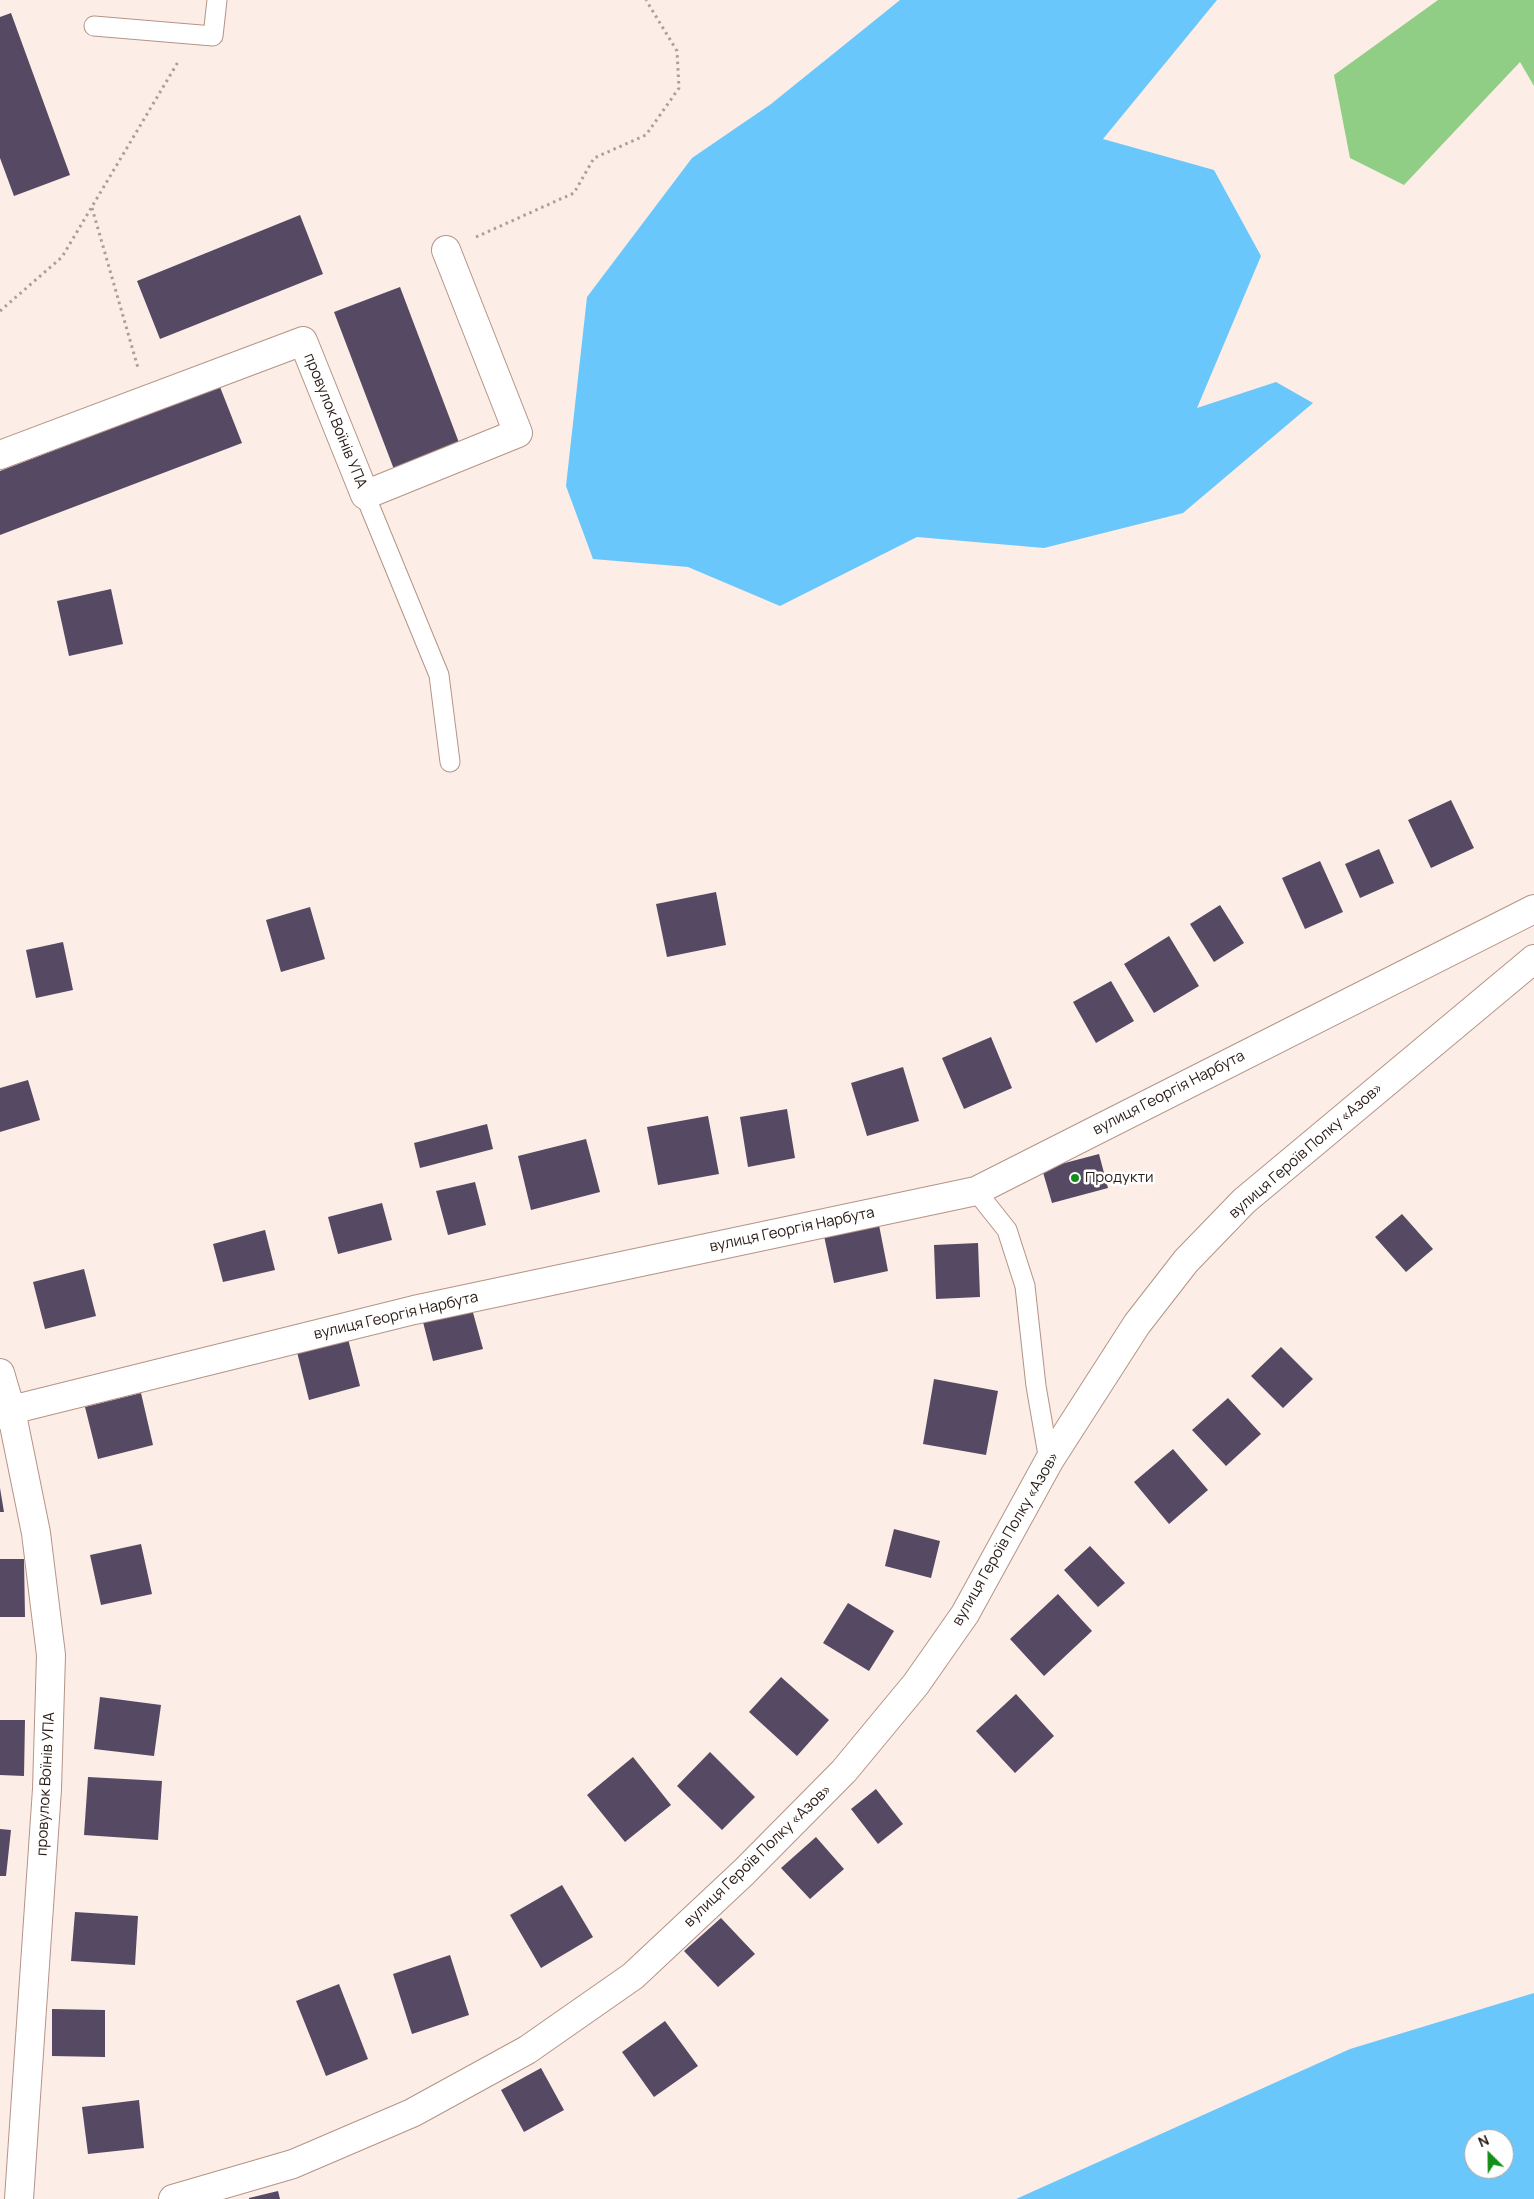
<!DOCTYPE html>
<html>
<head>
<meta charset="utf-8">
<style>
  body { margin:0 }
  #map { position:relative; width:1534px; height:2199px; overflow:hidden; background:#fcede7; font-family:Manrope,sans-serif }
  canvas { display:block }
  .north { position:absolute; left:1464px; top:2129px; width:50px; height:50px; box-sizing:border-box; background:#fff; border:1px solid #a9a3a1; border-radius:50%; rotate:337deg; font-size:14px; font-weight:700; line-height:20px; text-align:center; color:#271a15 }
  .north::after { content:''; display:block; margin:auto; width:18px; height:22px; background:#148e1a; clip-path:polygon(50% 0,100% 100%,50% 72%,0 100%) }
</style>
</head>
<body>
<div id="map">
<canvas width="1534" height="2199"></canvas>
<div class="north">N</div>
</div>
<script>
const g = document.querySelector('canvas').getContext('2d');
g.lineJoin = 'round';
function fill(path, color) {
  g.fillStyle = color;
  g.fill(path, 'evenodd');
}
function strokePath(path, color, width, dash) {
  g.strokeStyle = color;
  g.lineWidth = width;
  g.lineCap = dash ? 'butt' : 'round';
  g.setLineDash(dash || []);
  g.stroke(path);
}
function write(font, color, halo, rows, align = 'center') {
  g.font = font + ' Manrope,sans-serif';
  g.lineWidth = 5;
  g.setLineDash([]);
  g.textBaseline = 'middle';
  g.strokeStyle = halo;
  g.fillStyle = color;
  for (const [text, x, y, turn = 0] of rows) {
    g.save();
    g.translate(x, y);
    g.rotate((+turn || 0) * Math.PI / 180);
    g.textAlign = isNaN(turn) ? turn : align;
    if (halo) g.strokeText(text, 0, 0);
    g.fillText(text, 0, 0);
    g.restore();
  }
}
fill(new Path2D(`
  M1438,0H1534V86L1520,62L1404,185L1350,158L1334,75Z`), '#91ce85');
fill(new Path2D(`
  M900,0H1217L1103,139L1214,170L1261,256L1197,408L1276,382L1313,403L1183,513L1044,548L917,537L780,606L688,567L593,559L566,486L587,297L692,158L771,104Z
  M1534,1993V2199H1016L1350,2049ZM1474,2139H1504V2169H1474Z`), '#69c7fc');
fill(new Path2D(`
  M11,13L70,175L14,196L0,158V17Z
  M300,215L323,274L160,339L137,281Z
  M400,287L461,448L395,472L334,312Z
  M220,387L242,443L0,535V471Z
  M111,589L123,644L69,656L57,601Z
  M1451,800L1474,848L1431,868L1408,820Z
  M1379,849L1394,883L1360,898L1345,864Z
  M1320,861L1343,912L1305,929L1282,878Z
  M716,892L726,945L667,957L656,904Z
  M1220,905L1244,943L1214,962L1190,924Z
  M310,907L325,959L281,972L266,920Z
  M1169,936L1199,986L1154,1013L1124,964Z
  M63,942L73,990L36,998L26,950Z
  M1111,981L1134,1021L1096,1043L1073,1002Z
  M991,1037L1012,1088L964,1109L942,1058Z
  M903,1067L919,1121L867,1136L851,1083Z
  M28,1080L40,1120L0,1132V1088Z
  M787,1109L795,1158L748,1167L740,1117Z
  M708,1116L719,1174L658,1185L647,1127Z
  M487,1124L493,1149L420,1168L414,1143Z
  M586,1139L600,1192L531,1210L518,1156Z
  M1099,1154L1108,1188L1052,1203L1042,1169Z
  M475,1182L486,1225L448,1235L436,1191Z
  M382,1203L392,1240L338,1254L328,1217Z
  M1402,1214L1433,1249L1406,1272L1375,1237Z
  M878,1220L888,1271L834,1283L823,1231Z
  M265,1230L275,1270L223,1282L213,1244Z
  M978,1243L980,1297L936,1299L934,1245Z
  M84,1269L96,1316L45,1329L33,1282Z
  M472,1309L483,1349L433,1361L423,1322Z
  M347,1335L360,1386L309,1400L296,1348Z
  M1281,1347L1313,1379L1283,1408L1251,1376Z
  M934,1379L998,1391L986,1455L923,1444Z
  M141,1393L153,1445L98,1459L85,1407Z
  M1228,1398L1261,1434L1226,1466L1192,1430Z
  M1173,1449L1208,1490L1169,1524L1134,1482Z
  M0,1488L4,1512H0Z
  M894,1529L940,1541L931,1578L885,1566Z
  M141,1544L152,1594L101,1605L90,1555Z
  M1090,1546L1125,1583L1098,1607L1064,1570Z
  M0,1559H24L25,1617H0Z
  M1058,1594L1092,1631L1044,1676L1010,1639Z
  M848,1603L894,1631L869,1671L823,1643Z
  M781,1677L829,1720L797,1756L749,1712Z
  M1016,1694L1054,1736L1015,1773L976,1731Z
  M100,1697L161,1705L154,1756L94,1749Z
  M0,1720H25L24,1776L0,1775Z
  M710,1752L755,1797L722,1830L677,1786Z
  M633,1757L671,1805L625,1842L587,1795Z
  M88,1777L162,1781L158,1840L84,1835Z
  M876,1789L903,1824L878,1844L851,1809Z
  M0,1829L11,1830L6,1876H0Z
  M816,1837L844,1869L810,1899L781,1868Z
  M562,1885L593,1937L541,1968L510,1915Z
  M75,1912L138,1916L135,1965L71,1961Z
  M721,1918L755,1954L718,1987L684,1951Z
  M450,1955L469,2015L412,2034L393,1974Z
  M339,1984L368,2059L326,2076L296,2001Z
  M52,2009L105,2010V2057L52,2056Z
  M665,2021L698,2066L654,2097L622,2052Z
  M541,2068L564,2110L524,2132L501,2090Z
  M139,2100L144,2148L88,2154L82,2107Z
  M278,2191L280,2199H249V2198Z`), '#554963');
const service = new Path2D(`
  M94,26L213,36L217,0
  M365,495L439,675L450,762
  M976,1191L1007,1230L1025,1286L1036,1386L1049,1461`);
const minor = new Path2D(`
  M0,455L303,341L365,495L518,433L446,250
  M0,1373L11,1410L36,1533L51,1655L47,1789L19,2199
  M0,1415L11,1410L414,1310L976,1191L1534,909
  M173,2199L293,2164L412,2113L527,2050L633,1976L744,1872L844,1771L916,1684L965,1614L1049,1461L1137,1324L1186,1261L1244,1201L1534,959`);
strokePath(service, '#b49486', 21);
strokePath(minor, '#b49486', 30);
strokePath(new Path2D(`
  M92,208L138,368
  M476,237L574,193L594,158L646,135L679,88L677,51L646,0
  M0,311L62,257L178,62`), '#ac9e98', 3, [2.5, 4]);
strokePath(service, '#fff', 19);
strokePath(minor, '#fff', 28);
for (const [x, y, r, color] of [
  [1075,1178,5,"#148e1a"]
]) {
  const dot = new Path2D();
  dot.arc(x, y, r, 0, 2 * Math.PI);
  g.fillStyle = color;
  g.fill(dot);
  strokePath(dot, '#fff', 2);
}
write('15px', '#271a15', '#fff', [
  ["провулок Воїнів УПА",335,421,68],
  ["вулиця Георгія Нарбута",1169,1093,-27],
  ["вулиця Героїв Полку «Азов»",1306,1151,-41],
  ["вулиця Георгія Нарбута",792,1230,-12],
  ["вулиця Георгія Нарбута",396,1316,-13],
  ["вулиця Героїв Полку «Азов»",1006,1539,-60],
  ["провулок Воїнів УПА",46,1784,-87],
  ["вулиця Героїв Полку «Азов»",758,1856,-44]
]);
write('15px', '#271a15', '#fff', [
  ["Продукти",1085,1178]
], 'left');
</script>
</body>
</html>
